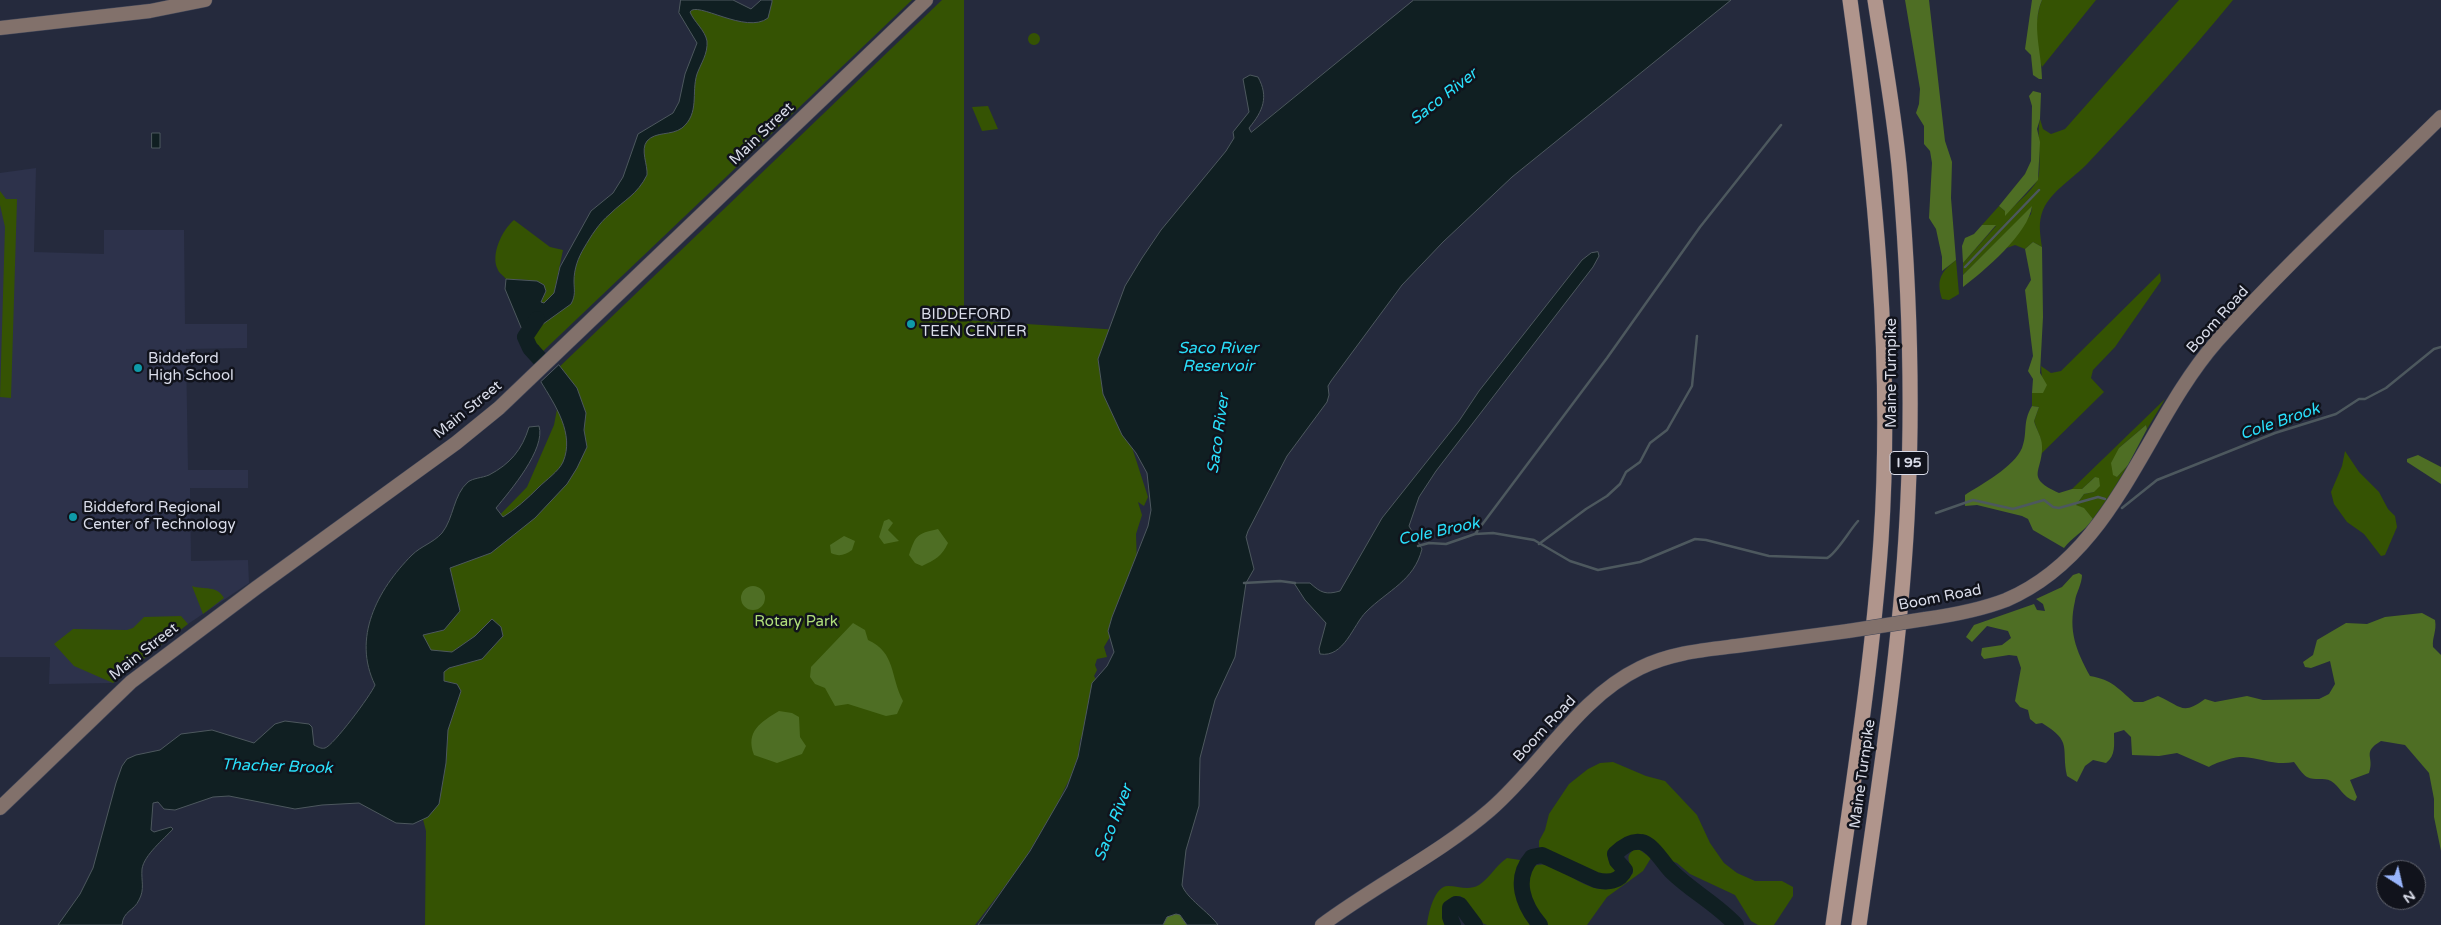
<!DOCTYPE html>
<html>
<head>
<meta charset="utf-8">
<style>
  body { margin:0 }
  #map { position:relative; width:2441px; height:925px; overflow:hidden; background:#252a3d; font-family:"Varela Round",sans-serif }
  canvas { display:block }
  .north { position:absolute; left:2376px; top:860px; width:50px; height:50px; box-sizing:border-box; background:#11131c; border:1px solid #61646e; border-radius:50%; rotate:145deg; font-size:14px; font-weight:700; line-height:20px; text-align:center; color:#daddea }
  .north::after { content:''; display:block; margin:auto; width:18px; height:22px; background:#98b5fd; clip-path:polygon(50% 0,100% 100%,50% 72%,0 100%) }
</style>
</head>
<body>
<div id="map">
<canvas width="2441" height="925"></canvas>
<div class="north">N</div>
</div>
<script>
const g = document.querySelector('canvas').getContext('2d');
g.lineJoin = 'round';
function fill(path, color) {
  g.fillStyle = color;
  g.fill(path, 'evenodd');
}
function strokePath(path, color, width, dash) {
  g.strokeStyle = color;
  g.lineWidth = width;
  g.lineCap = dash ? 'butt' : 'round';
  g.setLineDash(dash || []);
  g.stroke(path);
}
function write(font, color, halo, rows, align = 'center') {
  g.font = font + ' "Varela Round",sans-serif';
  g.lineWidth = 5;
  g.setLineDash([]);
  g.textBaseline = 'middle';
  g.strokeStyle = halo;
  g.fillStyle = color;
  for (const [text, x, y, turn = 0] of rows) {
    g.save();
    g.translate(x, y);
    g.rotate((+turn || 0) * Math.PI / 180);
    g.textAlign = isNaN(turn) ? turn : align;
    if (halo) g.strokeText(text, 0, 0);
    g.fillText(text, 0, 0);
    g.restore();
  }
}
fill(new Path2D(`
  M36,168L34,252L104,254V230H184L185,324H247V348L186,349L188,470H248V488H190L191,561L248,560L249,583L185,626L113,683L49,684L50,657H0V173Z`), '#2d324b');
fill(new Path2D(`
  M686,0H725L746,11L756,8L768,0H912L539,355V345H534L528,335L549,309L577,250L627,189L640,143L672,126L702,48Z
  M942,0H964V320L1120,330L1129,438L1148,497L1144,506L1138,502L1142,515L1136,534L1137,566L1111,635L1104,647L1107,657L1097,659L1095,665L1097,670L1094,676L1096,679L1092,716L1080,740L1078,756L1070,778L1053,812L1021,865L975,925H425L426,831L402,739L423,594L527,487L554,425L561,388L553,373Z
  M2042,0H2096L2042,67C2035,49 2034,19 2042,0Z
  M2179,0H2233C2187,56 2138,110 2088,163C2074,178 2052,190 2043,210C2038,222 2040,234 2042,247L2033,242L2025,249L2015,245L2007,248L2031,214L2032,207L1963,275V263L1996,226L1982,225L1999,206L2005,211V215C2014,205 2030,193 2037,181C2043,170 2036,133 2040,119L2043,129L2051,134L2065,129Z
  M1028 39a6 6 0 1 1 12 0a6 6 0 1 1-12 0Z
  M988,106L998,129L982,131L972,107Z
  M0,191L6,199H17L11,398L0,397L5,227L0,205Z
  M514,220L550,247L563,250L554,293L544,303H541L546,291L529,280L506,279C504,276 499,273 498,270C490,255 502,230 514,220Z
  M1956,260L1959,294L1949,300L1942,299C1936,279 1941,272 1956,260Z
  M2160,273L2161,281L2115,347L2093,370L2091,378L2104,392L2041,454V440L2034,421L2039,407L2032,406V393H2043L2041,366L2051,373L2061,371Z
  M2165,399L2147,429L2146,425L2119,448L2117,477L2128,465L2112,492L2093,519L2084,509L2076,505L2084,494L2094,492L2095,477L2082,489H2072Z
  M2345,451L2359,472L2379,492L2388,509L2395,516L2397,527L2385,555L2381,556L2364,534L2347,522L2334,504L2331,492L2342,466Z
  M192,586C204,590 217,585 224,598L203,614Z
  M181,616L188,624L113,683L74,666L54,644L73,629L127,630L133,628L144,617Z
  M1613,762L1646,776L1665,781L1697,815L1710,843L1724,863L1737,873L1755,881H1782L1793,887V896L1774,925H1758L1751,921L1735,895L1690,874L1677,863L1669,860L1655,842L1644,837L1618,843L1611,849L1608,859L1617,871L1609,877L1591,873L1539,847V841L1545,830L1549,814L1569,784L1588,769L1600,763Z
  M1633,850H1640L1651,858L1643,871L1607,897L1587,925H1548C1532,907 1522,890 1533,867C1559,851 1596,919 1633,873C1631,863 1624,858 1633,850Z
  M1507,858L1520,860C1513,883 1517,907 1532,925H1487C1472,920 1472,903 1460,896C1442,900 1441,910 1447,925H1427C1428,915 1434,886 1448,886C1459,886 1468,891 1479,885C1490,878 1496,865 1507,858Z`), '#355303');
fill(new Path2D(`
  M1905,0H1929L1945,141L1952,162L1951,198L1956,260L1942,271V257L1936,229L1929,218L1932,163L1930,151L1924,144V126L1916,113L1919,104L1920,89Z
  M2032,0H2042C2031,25 2042,53 2042,79H2039L2033,75L2031,55L2025,49Z
  M2033,91L2041,93L2040,119L2037,129L2040,142L2038,180L2005,216V211L1999,206L2025,174L2031,161L2032,106L2029,96Z
  M2032,206C2029,233 1984,271 1963,287V275Z
  M1982,225H1996L1963,263L1962,246L1965,238L1974,234Z
  M2033,242L2042,247L2043,317L2040,373L2047,385L2043,393H2032L2033,379L2028,371L2033,356L2025,290L2031,280L2025,249Z
  M2032,406L2039,407L2034,421C2036,429 2042,437 2042,446C2043,472 2024,477 2059,493L2072,489H2082L2095,477L2099,478L2100,486L2094,492L2084,494L2076,505L2084,508L2093,519C2084,532 2072,537 2064,548L2033,530L2028,519L2022,516L1977,505L1965,506V495C1982,484 2014,467 2022,448C2028,432 2022,423 2032,406Z
  M2146,425L2147,429L2128,465L2117,477L2113,475L2111,463L2119,448Z
  M2418,455L2441,467V484L2407,462V459Z
  M889,519L893,523L888,530L899,541L884,544L879,537L884,521Z
  M938,529L948,543C942,556 935,560 922,566L915,563L909,555C916,535 916,534 938,529Z
  M844,536L855,541L852,550C845,555 839,557 831,553L830,545Z
  M2079,573L2082,575C2082,584 2076,593 2075,601C2068,631 2076,650 2090,676C2113,680 2117,688 2134,702H2143L2158,696C2181,706 2182,716 2205,699L2215,702L2247,696L2263,700L2319,699L2329,694L2335,684L2330,661L2311,668L2305,667L2303,662L2313,655L2317,640L2346,623L2367,624L2385,617L2422,613L2435,620C2437,631 2432,637 2433,647L2441,655V851L2434,817V799L2429,773L2405,745L2381,741C2361,753 2375,756 2369,773L2350,780L2357,797L2355,801C2342,797 2340,786 2331,781C2323,777 2315,781 2307,777C2302,774 2298,767 2294,762C2276,766 2260,758 2243,757C2236,756 2214,763 2209,767L2177,753L2159,756L2132,755L2131,737L2124,730L2114,733C2114,745 2116,755 2106,763L2093,760L2085,766L2077,782L2067,776C2061,747 2073,742 2042,723L2036,724L2030,719L2028,710L2020,707L2015,701L2021,668L2017,656L2009,655L1984,659L1981,655L1982,648L2002,645L2011,638L2008,631L1987,626L1972,642L1966,637L1974,625L2034,604L2037,610L2045,611L2043,604L2036,599L2062,587L2073,575Z
  M741 598a12 12 0 1 1 24 0a12 12 0 1 1-24 0Z
  M853,623L865,630L868,640C896,653 890,676 903,701L897,714L886,716L848,704L835,706L825,688L815,684L810,677L811,667Z
  M779,711L792,713L799,717L800,737L806,746L802,754L777,763L754,755C745,731 761,722 779,711Z
  M1176,913L1180,915L1187,925H1163L1167,917Z`), '#4e6e24');
const water = new Path2D(`
  M681,0H733L751,9L761,0H772V2L768,18C746,35 696,0 690,12C694,22 705,30 707,41C708,54 701,63 697,74C691,93 700,113 682,128C671,136 656,131 647,141C640,150 648,165 647,175C637,195 624,200 610,214C599,223 591,236 584,248C578,258 574,269 574,281C574,290 576,295 571,304L525,337L505,289L506,279L537,281L544,285L546,291L541,302L544,303L554,293L560,267L591,211L613,193L623,177L638,134L673,113L679,102L685,74L697,43L679,13Z
  M1414,0H1731L1512,177L1443,242L1402,285L1331,381L1328,386L1329,395L1327,402L1287,456L1248,531L1246,537L1254,569L1246,583L1235,657L1215,700L1200,758L1199,806L1186,850L1182,885C1186,898 1209,912 1218,925H1187L1180,915L1176,914L1167,917L1163,925H978L1030,851L1067,787L1078,757L1092,683L1107,666L1114,652L1108,631L1112,617L1148,526L1151,510L1147,473L1136,453L1122,435L1103,394L1098,359L1125,286L1142,258L1161,230L1226,151L1234,138L1233,132L1249,112L1243,79L1250,75L1258,77C1269,97 1263,111 1249,128L1251,132Z
  M152,133H160V148H152Z
  M1598,252L1599,256L1593,267L1436,471L1419,497L1409,526L1422,549C1414,581 1388,590 1366,612C1353,625 1344,658 1320,654L1319,649L1326,623L1305,600L1294,583H1310C1321,593 1326,595 1340,591L1382,518L1459,421L1479,391L1582,260L1591,253Z
  M559,365L577,388L586,413L584,430L587,447L577,468L567,484L535,518L491,553L450,568L460,611L444,630L423,635L431,650L452,652L475,636L492,619L501,627L503,636L482,659L449,668L444,672V681L457,684L461,691L448,730L446,763L439,804L428,817L413,824L396,823L359,803L322,805L295,809L229,796L213,797L175,810L164,809L158,802L153,803L151,830L154,832L171,827L173,829C164,839 144,855 142,869C141,881 145,889 139,900C134,911 123,911 122,925H58L80,894L93,868L116,783L122,766L127,759L136,755L160,750L181,734L212,730L254,743L275,724L285,721L309,724L312,727L314,745C318,747 321,749 325,748C333,746 371,695 375,685C352,638 377,590 412,555C421,546 433,543 442,533C454,518 453,495 468,482C473,478 482,478 489,475C510,464 522,450 529,427L539,426C546,449 510,491 496,508L503,517C516,509 528,498 539,487C546,480 559,471 563,462C575,434 555,405 541,382Z`);
fill(water, '#101f22');
strokePath(water, '#4d585e', 1);
strokePath(new Path2D(`
  M1965,267L2039,190
  M2122,508L2157,480L2275,433L2336,414L2359,399H2365L2386,388L2434,349L2441,347
  M1936,513L1973,500L2013,509L2044,500L2053,507L2059,508L2098,497L2105,499
  M1475,534L1607,358L1700,227L1781,125
  M1539,544L1586,509L1607,496L1620,484L1626,472L1640,462L1650,443L1667,430L1692,386L1697,336
  M1418,546L1429,543L1446,544L1475,534L1493,533L1534,540L1570,561L1598,570L1640,562L1695,539L1706,540L1769,556L1827,558C1836,554 1849,531 1858,521
  M1244,583L1280,581L1295,583`), '#4d585e', 2.5);
strokePath(new Path2D(`
  M537,319L525,337L530,348L540,359
  M1453,925L1450,917V908L1456,904L1460,905L1475,925
  M1540,925C1523,905 1513,879 1532,857L1542,855L1596,880C1607,883 1620,882 1625,870L1617,861L1615,854C1622,847 1631,840 1641,842C1653,844 1663,863 1671,871C1691,891 1717,904 1736,925`), '#101f22', 16);
const secondary = new Path2D(`
  M0,28L150,11L205,0
  M1925,619C1953,615 1980,610 2006,600C2116,553 2144,424 2217,341C2287,263 2366,191 2441,117
  M0,808L131,682L256,588L456,443L499,408L926,0
  M1322,925C1377,884 1439,854 1490,810C1542,765 1578,698 1640,668C1670,653 1703,650 1736,646C1773,641 1810,636 1848,631`);
const highway = new Path2D(`
  M1833,925C1851,797 1872,669 1881,540C1893,359 1875,179 1850,0
  M1859,925C1879,783 1902,642 1908,498C1913,391 1909,283 1900,176C1895,117 1884,58 1875,0`);
strokePath(secondary, '#424759', 15);
strokePath(highway, '#424759', 16);
strokePath(secondary, '#82716b', 14);
strokePath(highway, '#b0958c', 15);
const secondaryBridge = new Path2D(`
  M1848,631L1925,619`);
strokePath(secondaryBridge, '#424759', 15, []);
strokePath(secondaryBridge, '#82716b', 14);
for (const [x, y, r, color] of [
  [911,324,5,"#0f9aa8"],
  [138,368,5,"#0f9aa8"],
  [73,517,5,"#0f9aa8"]
]) {
  const dot = new Path2D();
  dot.arc(x, y, r, 0, 2 * Math.PI);
  g.fillStyle = color;
  g.fill(dot);
  strokePath(dot, '#11131c', 2);
}
for (const [x, y, w] of [
  [1909,463,38]
]) {
  const box = new Path2D();
  box.roundRect(x - w / 2, y - 11.5, w, 23, 4);
  g.fillStyle = '#11131c';
  g.fill(box);
  strokePath(box, '#daddea', 1);
}
write('bold 14px', '#daddea', null, [
  ["I 95",1909,463]
]);
write('15px', '#daddea', '#11131c', [
  ["Main Street",762,134,-44],
  ["Boom Road",2218,320,-48],
  ["Maine Turnpike",1892,373,-90],
  ["Main Street",468,410,-39],
  ["Boom Road",1940,598,-11],
  ["Main Street",144,652,-38],
  ["Boom Road",1545,729,-47],
  ["Maine Turnpike",1863,774,-82]
]);
write('15px', '#daddea', '#11131c', [
  ["BIDDEFORD",921,315],
  ["TEEN CENTER",921,332],
  ["Biddeford",148,359],
  ["High School",148,376],
  ["Biddeford Regional",83,508],
  ["Center of Technology",83,525]
], 'left');
write('15px', '#b0df7a', '#11131c', [
  ["Rotary Park",796,622]
]);
write('italic 16px', '#2ae0fc', '#11131c', [
  ["Saco River",1444,97,-38],
  ["Saco River",1218,349],
  ["Reservoir",1218,367],
  ["Cole Brook",2280,422,-19],
  ["Saco River",1219,434,-82],
  ["Cole Brook",1439,532,-12],
  ["Thacher Brook",277,767,2],
  ["Saco River",1114,823,-69]
]);
</script>
</body>
</html>
